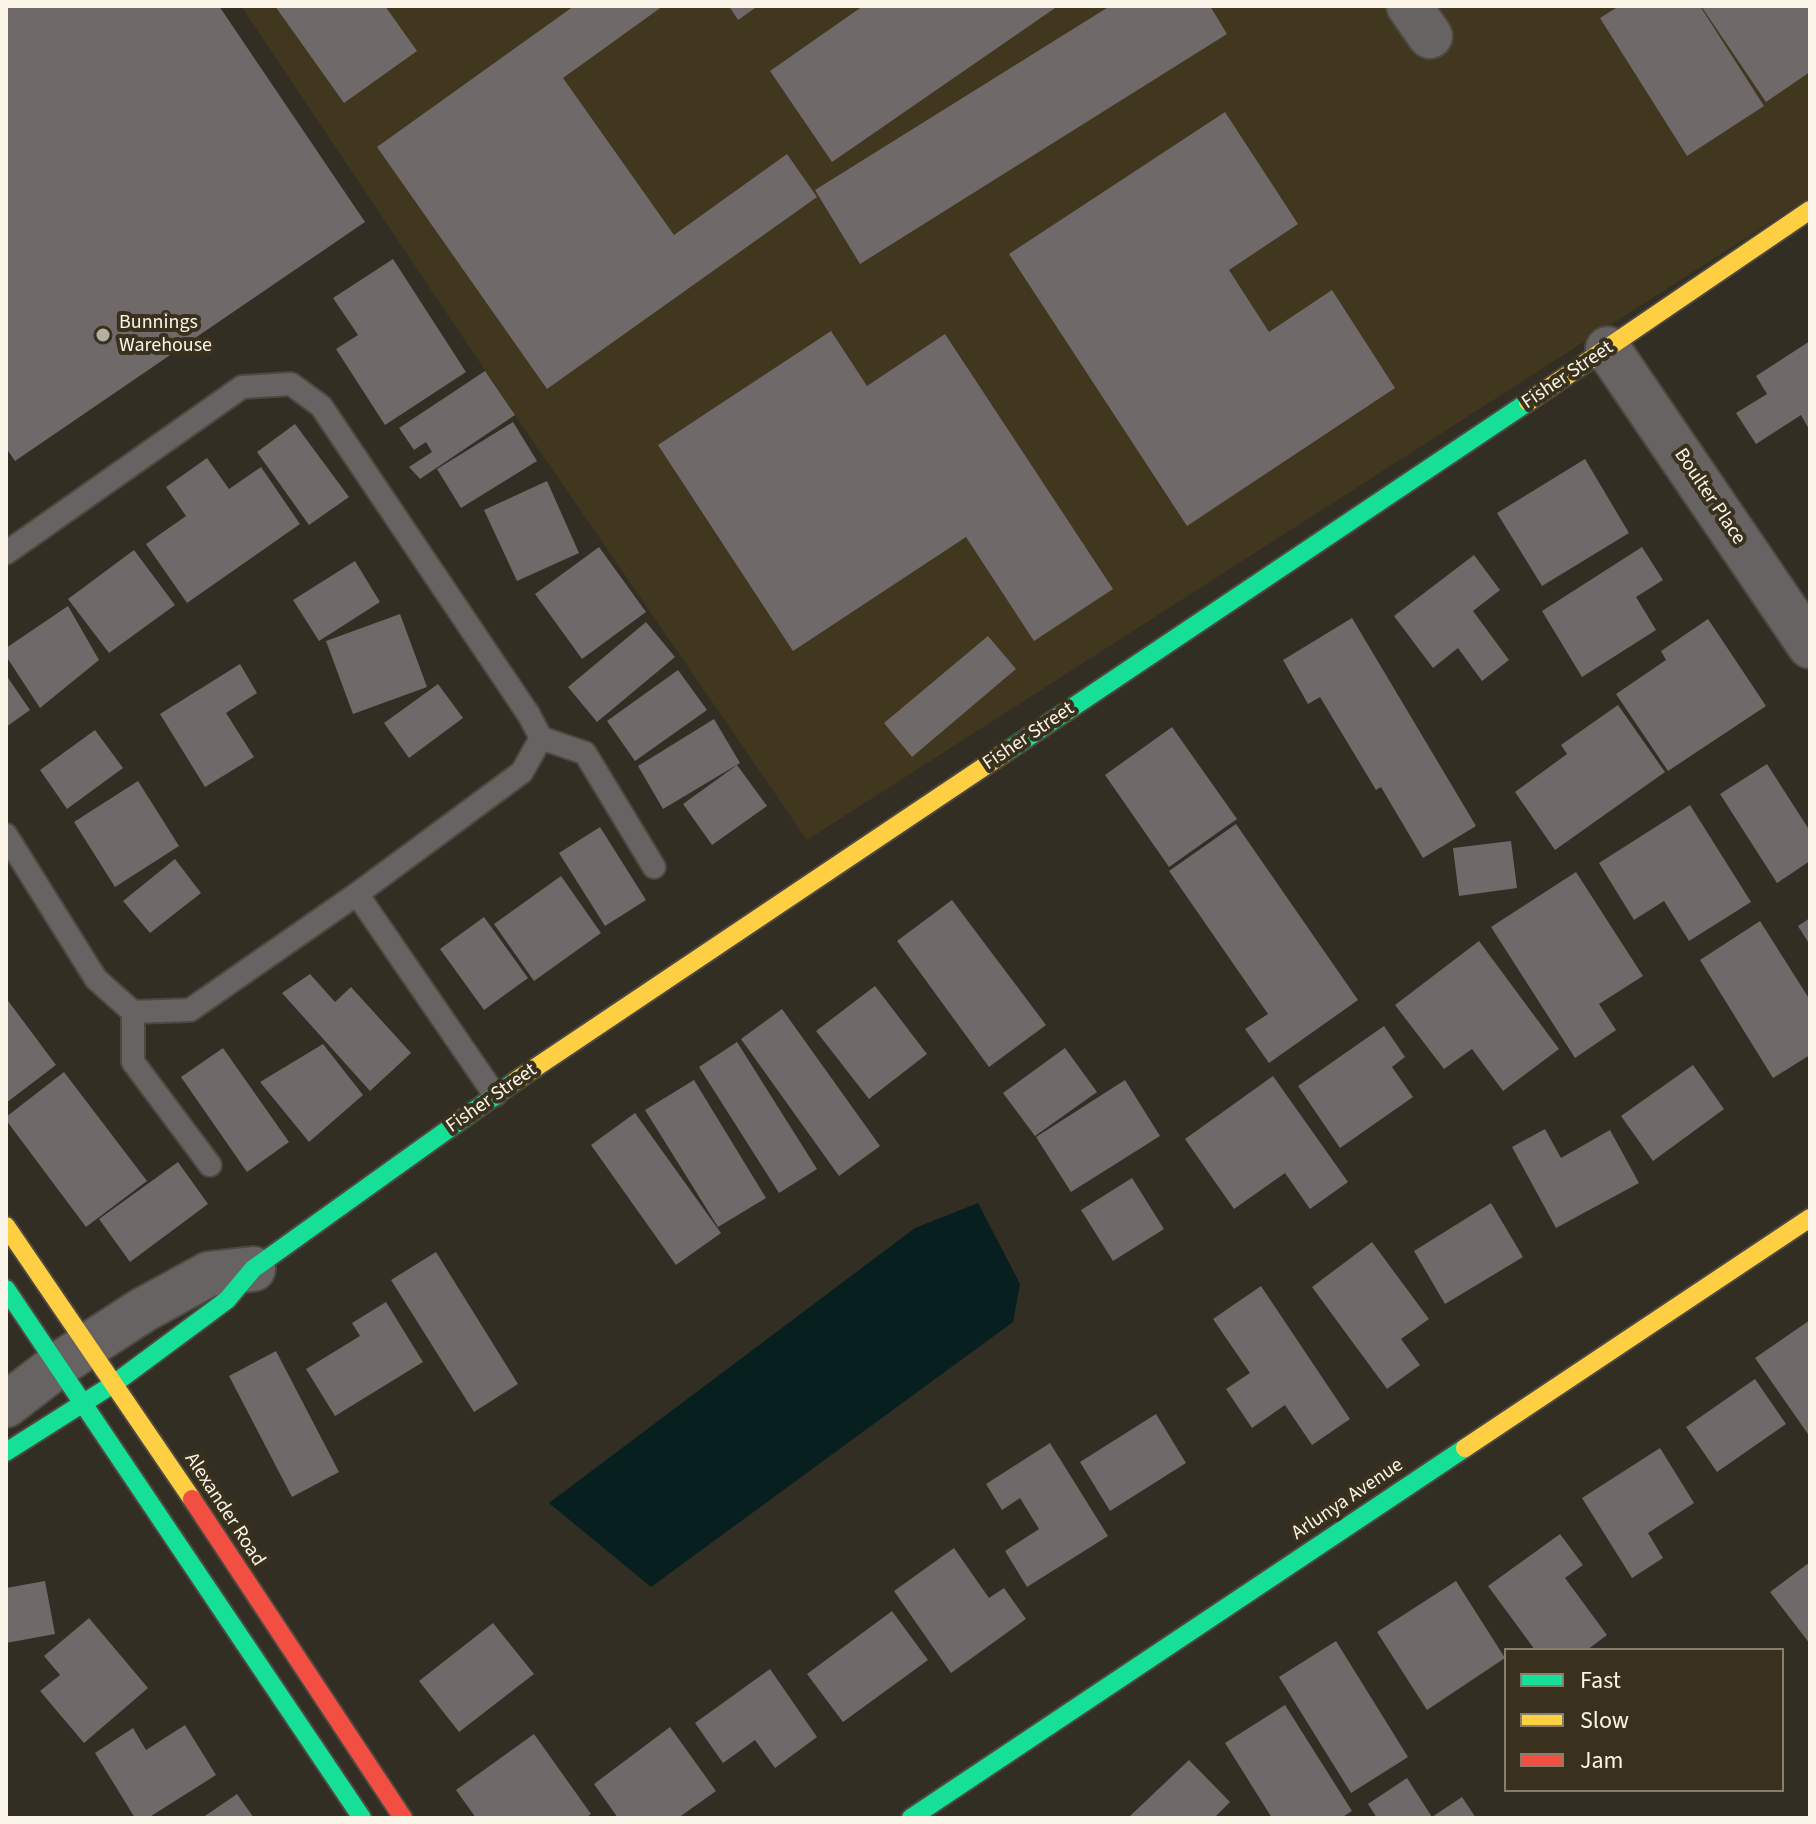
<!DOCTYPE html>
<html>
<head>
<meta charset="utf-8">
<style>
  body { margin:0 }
  #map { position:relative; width:1816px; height:1824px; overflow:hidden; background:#332e23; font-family:"Source Sans 3",sans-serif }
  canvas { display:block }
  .frame { position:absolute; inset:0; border:8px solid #faf5e8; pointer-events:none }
  .legend { position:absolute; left:1504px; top:1648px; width:280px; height:144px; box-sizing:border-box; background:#39311d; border:2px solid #867f6e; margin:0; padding:10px 14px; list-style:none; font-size:24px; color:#faf5e8 }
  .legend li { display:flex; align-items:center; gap:16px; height:40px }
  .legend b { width:40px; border:2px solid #867f6e }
</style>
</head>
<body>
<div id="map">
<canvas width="1816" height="1824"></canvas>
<div class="frame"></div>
<ul class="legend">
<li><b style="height:10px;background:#16e098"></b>Fast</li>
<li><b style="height:10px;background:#ffcf43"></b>Slow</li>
<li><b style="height:10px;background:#f24e42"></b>Jam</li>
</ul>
</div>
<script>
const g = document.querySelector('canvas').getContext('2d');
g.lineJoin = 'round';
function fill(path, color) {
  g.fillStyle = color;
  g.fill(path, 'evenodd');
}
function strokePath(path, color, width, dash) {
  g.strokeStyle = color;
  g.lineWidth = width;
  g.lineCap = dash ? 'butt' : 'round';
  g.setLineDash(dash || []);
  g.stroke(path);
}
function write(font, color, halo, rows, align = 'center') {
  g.font = font + ' "Source Sans 3",sans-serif';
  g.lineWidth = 8;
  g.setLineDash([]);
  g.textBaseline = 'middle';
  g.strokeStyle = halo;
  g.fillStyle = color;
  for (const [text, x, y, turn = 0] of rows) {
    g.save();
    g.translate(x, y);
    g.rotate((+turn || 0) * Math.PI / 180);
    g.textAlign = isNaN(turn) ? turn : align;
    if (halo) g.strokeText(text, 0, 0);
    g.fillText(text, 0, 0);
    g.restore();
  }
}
fill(new Path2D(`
  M241,6H1810V197L807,840L515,415Z`), '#41371f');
fill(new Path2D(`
  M978,1203L1020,1284L1013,1322L651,1587L549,1503L915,1228Z`), '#071f1e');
fill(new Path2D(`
  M6,6H219L365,222L15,461L6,448Z
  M275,6H385L417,51L344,103Z
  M574,6H663L563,78L674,235L787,154L817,197L547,389L377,147Z
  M729,6H758L738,20Z
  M863,6H1058L832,162L770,71Z
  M1110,6H1210L1227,34L860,264L815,190Z
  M1619,6H1700L1764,106L1687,156L1600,18Z
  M1701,6H1810V72L1766,102Z
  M1225,112L1298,224L1229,270L1269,332L1332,290L1395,388L1187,526L1009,254Z
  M393,259L466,372L385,425L336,349L358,335L333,298Z
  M831,331L867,386L945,334L1113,589L1034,641L966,537L793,651L658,445Z
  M1810,341V431L1801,415L1756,444L1736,413L1767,394L1756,376Z
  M485,371L515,415L420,479L409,467L432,452L426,442L414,450L399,428Z
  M513,422L537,461L461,508L437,469Z
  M295,424L349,497L309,525L257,452Z
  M207,458L229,489L261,467L300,524L187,603L146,544L186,516L166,487Z
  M1585,459L1629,533L1542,586L1497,513Z
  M547,481L579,553L517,581L484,510Z
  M599,547L646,612L582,659L535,594Z
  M1642,547L1663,580L1636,597L1656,630L1582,677L1542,611Z
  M134,550L175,605L109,653L68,599Z
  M1474,555L1500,590L1473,611L1509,660L1482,681L1458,648L1433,668L1394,616Z
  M355,561L380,602L319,641L293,600Z
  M68,606L99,660L40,708L6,656V648Z
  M400,614L427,687L353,714L326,641Z
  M1352,618L1476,826L1423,858L1381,787L1376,790L1320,697L1308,704L1283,660Z
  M1708,619L1766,706L1668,771L1616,694L1666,660L1661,651Z
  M646,622L675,657L597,722L568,687Z
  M988,636L1016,669L912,757L884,723Z
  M240,664L257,693L226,713L254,757L205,787L160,714Z
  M678,670L707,710L635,761L607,721Z
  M6,675L30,710L6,727Z
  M438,684L463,718L409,758L384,723Z
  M1618,705L1665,772L1555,850L1515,792L1567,754L1561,745Z
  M714,719L740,763L663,809L638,766Z
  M1172,727L1237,819L1169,867L1105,775Z
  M95,730L123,768L67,809L40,770Z
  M1767,764L1810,831V861L1777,883L1720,794Z
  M737,765L767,806L712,845L683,804Z
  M138,781L179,846L115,887L74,822Z
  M1690,805L1751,902L1689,941L1664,901L1634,920L1599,863Z
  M1236,824L1358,1000L1269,1063L1245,1029L1268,1014L1169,871Z
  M600,827L646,900L605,926L559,853Z
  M1511,841L1517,888L1459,896L1453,848Z
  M175,859L201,893L150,933L123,901Z
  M1576,872L1643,976L1599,1004L1616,1030L1575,1058L1491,927Z
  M561,876L601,933L534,981L494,924Z
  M952,900L1046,1025L989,1067L897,941Z
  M484,917L528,978L484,1010L440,949Z
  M1810,918V945L1798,926Z
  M1760,921L1810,1000V1055L1773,1078L1700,960Z
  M1479,941L1559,1049L1503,1091L1472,1049L1444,1069L1395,1005Z
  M310,974L335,1002L351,987L411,1053L370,1091L282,993Z
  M875,986L927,1054L869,1099L816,1031Z
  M6,998L56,1065L6,1103Z
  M782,1009L880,1146L839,1176L741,1039Z
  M1384,1026L1405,1057L1392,1067L1413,1097L1340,1148L1298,1086Z
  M737,1042L817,1169L779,1193L699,1067Z
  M323,1044L363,1095L309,1142L260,1082Z
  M223,1048L289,1142L247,1172L181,1077Z
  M1065,1048L1097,1092L1035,1136L1003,1093Z
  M1693,1065L1724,1109L1653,1161L1621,1116Z
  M64,1072L147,1181L86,1227L6,1120V1117Z
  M1273,1076L1348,1182L1310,1209L1285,1173L1234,1209L1185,1139Z
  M694,1080L766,1198L718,1227L645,1110Z
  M1125,1080L1160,1136L1071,1192L1036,1137Z
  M635,1113L721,1233L676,1265L591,1145Z
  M1545,1129L1561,1158L1610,1130L1639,1183L1556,1228L1512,1147Z
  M178,1162L208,1204L130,1262L99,1219Z
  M1132,1178L1164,1229L1113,1261L1081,1210Z
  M1491,1203L1523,1257L1445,1304L1414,1251Z
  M1372,1242L1429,1319L1401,1339L1420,1365L1387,1389L1312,1287Z
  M436,1252L518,1384L474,1412L391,1280Z
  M1261,1286L1350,1419L1312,1445L1285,1405L1252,1428L1226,1389L1250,1373L1213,1319Z
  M386,1302L423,1362L335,1416L306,1369L360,1336L352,1323Z
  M1810,1320V1437L1755,1358Z
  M276,1351L339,1472L292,1497L229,1376Z
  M1755,1379L1786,1424L1717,1472L1686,1427Z
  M1156,1414L1186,1463L1110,1511L1080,1462Z
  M1050,1443L1108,1536L1027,1587L1005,1551L1039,1529L1020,1498L1002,1510L986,1484Z
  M1660,1448L1694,1503L1648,1533L1663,1558L1632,1578L1582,1498Z
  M1560,1534L1583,1565L1565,1578L1607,1635L1587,1650H1535L1488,1586Z
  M954,1548L989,1598L1004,1588L1026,1619L951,1673L894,1591Z
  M1810,1562V1644L1770,1592Z
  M45,1581L55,1634L6,1643V1588Z
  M1456,1581L1505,1658L1427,1710L1377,1632Z
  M892,1611L928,1660L843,1722L807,1674Z
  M89,1618L148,1688L84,1743L40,1691L60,1675L44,1656Z
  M493,1623L534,1674L459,1732L419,1681Z
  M1336,1641L1408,1757L1351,1793L1279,1677Z
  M770,1669L817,1737L775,1768L755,1740L723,1763L695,1723Z
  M1285,1705L1352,1811L1341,1818H1272L1225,1743Z
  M185,1725L216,1775L148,1818H135L95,1753L133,1728L146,1750Z
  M670,1727L716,1791L678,1818H618L594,1784Z
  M534,1734L591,1814L585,1818H476L456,1790Z
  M1189,1760L1230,1802L1214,1818H1132L1130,1816Z
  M1407,1778L1432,1817L1462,1797L1476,1818H1377L1368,1804Z
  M237,1794L254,1818H202Z`), '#6f6969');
const lane = new Path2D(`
  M6,553L242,387L291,384L321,406L529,715L541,738L522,772L357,894L190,1010L133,1012L96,979L6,835
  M541,738L585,753L654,867
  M357,894L495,1095
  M133,1012V1062L210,1165`);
const street = new Path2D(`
  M1409,6L1430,36
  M1608,349L1810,646
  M6,1405L58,1365L143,1310L209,1274L253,1269`);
const fast = new Path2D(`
  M1003,754L1528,402
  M6,1289L362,1818
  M6,1452L115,1383L165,1346L227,1300L253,1269L517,1080
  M911,1818L1465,1448`);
const slow = new Path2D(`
  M1528,402L1810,210
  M517,1080L1003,754
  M6,1226L192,1499
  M1465,1448L1810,1218`);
const jam = new Path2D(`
  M192,1499L403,1818`);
strokePath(lane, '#4d4940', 26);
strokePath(street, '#4d4940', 48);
strokePath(fast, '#4d4940', 22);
strokePath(slow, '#4d4940', 22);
strokePath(jam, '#4d4940', 22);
strokePath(lane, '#676362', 22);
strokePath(street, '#676362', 44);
strokePath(fast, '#16e098', 18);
strokePath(slow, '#ffcf43', 18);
strokePath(jam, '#f24e42', 18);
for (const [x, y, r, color] of [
  [103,335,8,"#b4afa3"]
]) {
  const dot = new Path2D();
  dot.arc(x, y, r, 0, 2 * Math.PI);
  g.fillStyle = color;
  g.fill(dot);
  strokePath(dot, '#39311d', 3);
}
write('20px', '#faf5e8', '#39311d', [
  ["Bunnings",119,324],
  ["Warehouse",119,347]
], 'left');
write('20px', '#faf5e8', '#39311d', [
  ["Fisher Street",1568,376,-34],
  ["Boulter Place",1709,497,56],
  ["Fisher Street",1029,737,-34],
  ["Fisher Street",492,1099,-35],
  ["Arlunya Avenue",1348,1500,-34],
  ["Alexander Road",224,1510,57]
]);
</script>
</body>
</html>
